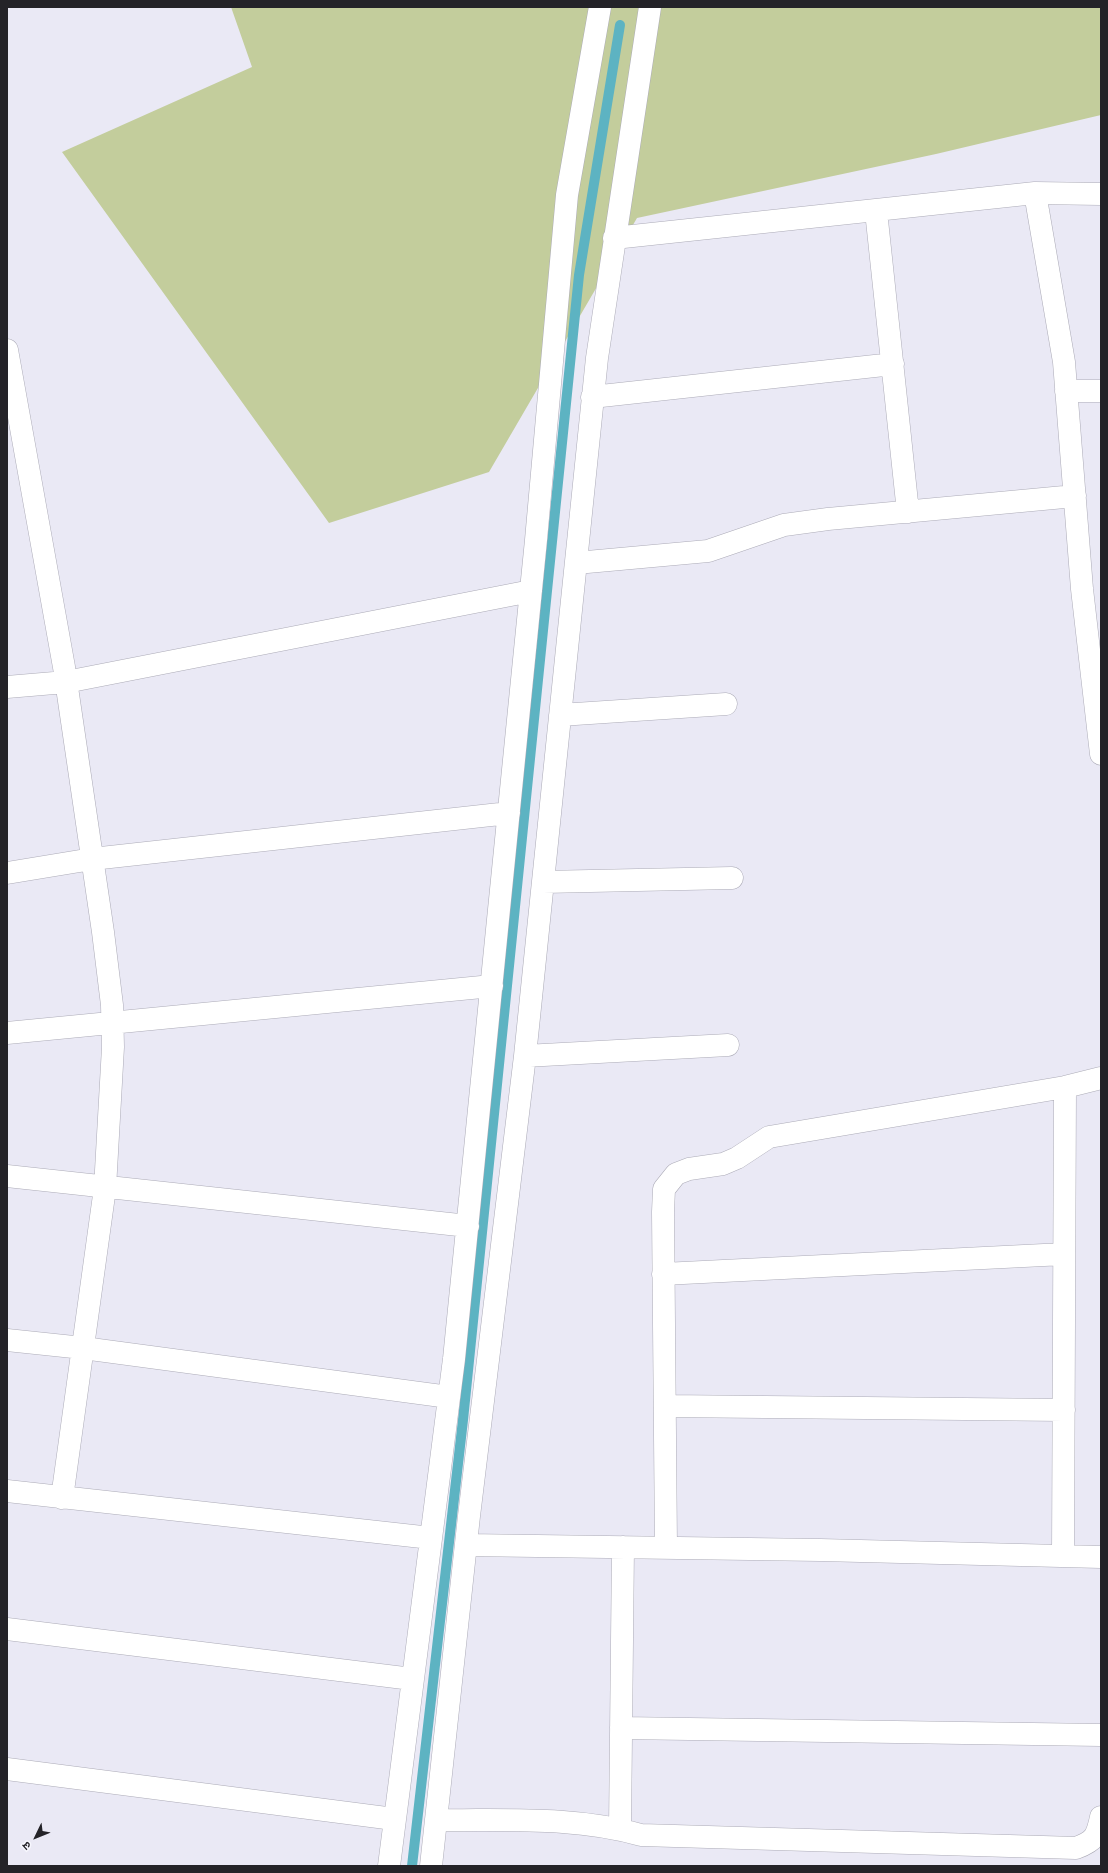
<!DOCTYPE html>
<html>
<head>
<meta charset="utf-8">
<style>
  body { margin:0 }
  #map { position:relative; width:1108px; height:1873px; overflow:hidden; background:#eae9f5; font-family:Signika,"Noto Sans Devanagari",sans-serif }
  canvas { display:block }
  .frame { position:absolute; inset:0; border:8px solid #242328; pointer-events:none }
  .north { position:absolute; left:16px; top:1817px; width:40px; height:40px; -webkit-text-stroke:3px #f7f7fe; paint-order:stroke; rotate:227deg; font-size:11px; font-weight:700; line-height:16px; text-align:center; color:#242328 }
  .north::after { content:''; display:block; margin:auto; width:14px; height:18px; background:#242328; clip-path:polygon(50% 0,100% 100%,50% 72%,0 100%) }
</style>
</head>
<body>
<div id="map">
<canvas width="1108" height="1873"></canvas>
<div class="frame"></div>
<div class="north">उ</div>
</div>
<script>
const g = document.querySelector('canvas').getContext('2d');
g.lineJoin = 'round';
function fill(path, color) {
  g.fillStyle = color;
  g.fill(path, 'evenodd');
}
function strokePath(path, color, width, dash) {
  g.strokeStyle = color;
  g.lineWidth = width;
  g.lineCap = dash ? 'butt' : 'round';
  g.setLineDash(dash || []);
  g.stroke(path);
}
fill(new Path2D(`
  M231,7H1101V115L936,154L637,218L489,472L329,523L62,152L252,67Z`), '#c3cd9c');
strokePath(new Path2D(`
  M412,1866L463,1420L579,275L620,25`), '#5db3c2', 10);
const street = new Path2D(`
  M1035,193L1064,362L1082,589L1101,754
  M876,211L908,512
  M614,238L1035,193L1101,194
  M7,350L64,667L103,932L112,1005L113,1047L105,1188L62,1498
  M1066,391H1101
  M592,397L893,364
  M576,563L708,551L784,525L828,519L1075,496
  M7,687L66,682L531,591
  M560,715L726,704
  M7,873L92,859L509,813
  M543,882L732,878
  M7,1033L492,986
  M525,1056L728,1045
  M7,1176L468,1226
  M663,1274L1064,1254
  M7,1340L83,1348L449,1397
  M665,1406L1064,1410
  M7,1491L431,1538
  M466,1545L820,1550L1101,1557
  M666,1548L663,1212L664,1189L676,1174L689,1169L723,1164L737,1158L769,1137L1065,1087L1101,1078
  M1063,1556L1065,1087
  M7,1629L412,1679
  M621,1728L1101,1735
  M7,1769L394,1819
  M436,1820C505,1821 575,1816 641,1835L1076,1848C1095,1841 1097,1836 1101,1817
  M620,1829L623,1547
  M389,1866L454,1359L536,540L567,195L600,7
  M431,1866L469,1516L525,1056L597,358L650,7`);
strokePath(street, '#acabb7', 23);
strokePath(street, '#fff', 22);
</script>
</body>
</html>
